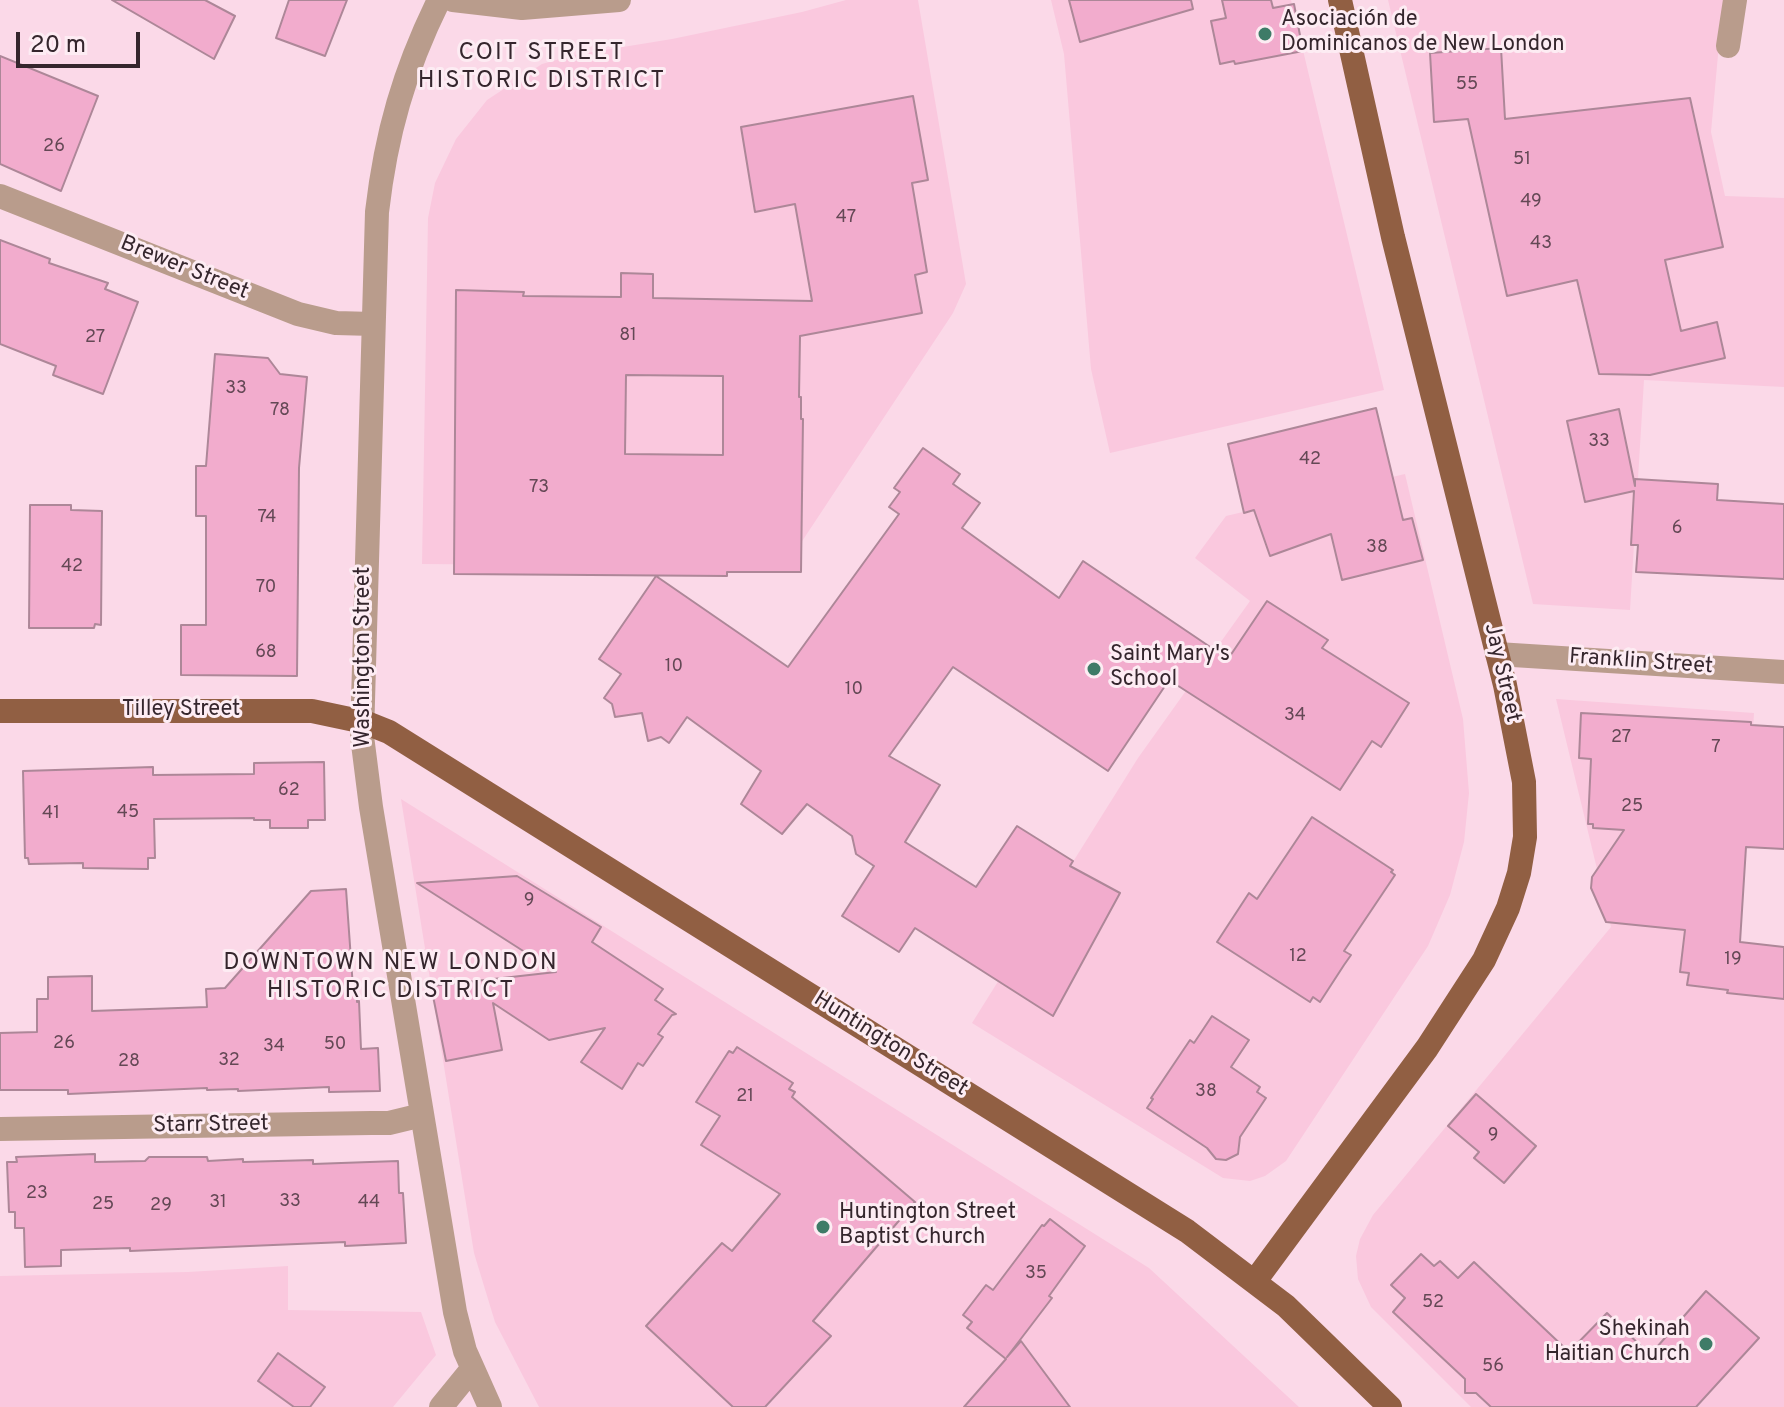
<!DOCTYPE html>
<html>
<head>
<meta charset="utf-8">
<style>
  body { margin:0 }
  #map { position:relative; width:1784px; height:1407px; overflow:hidden; background:#fbd9e8; font-family:Overpass,sans-serif }
  canvas { display:block }
  .scale { position:absolute; left:16px; top:32px; width:124px; height:36px; box-sizing:border-box; border:4px solid #35262d; border-top:0; padding-left:10px; font-size:24px; line-height:28px; white-space:nowrap; color:#35262d; -webkit-text-stroke:6px #fdecf3; paint-order:stroke }
</style>
</head>
<body>
<div id="map">
<canvas width="1784" height="1407"></canvas>
<div class="scale">20 m</div>
</div>
<script>
const g = document.querySelector('canvas').getContext('2d');
g.lineJoin = 'round';
function fill(path, color) {
  g.fillStyle = color;
  g.fill(path, 'evenodd');
}
function strokePath(path, color, width, dash) {
  g.strokeStyle = color;
  g.lineWidth = width;
  g.lineCap = dash ? 'butt' : 'round';
  g.setLineDash(dash || []);
  g.stroke(path);
}
function write(font, color, halo, rows, align = 'center') {
  g.font = font + ' Overpass,sans-serif';
  g.lineWidth = 6;
  g.setLineDash([]);
  g.textBaseline = 'middle';
  g.strokeStyle = halo;
  g.fillStyle = color;
  for (const [text, x, y, turn = 0] of rows) {
    g.save();
    g.translate(x, y);
    g.rotate((+turn || 0) * Math.PI / 180);
    g.textAlign = isNaN(turn) ? turn : align;
    if (halo) g.strokeText(text, 0, 0);
    g.fillText(text, 0, 0);
    g.restore();
  }
}
fill(new Path2D(`
  M846,0H918L966,284L953,313L785,567L422,564L428,218L435,183L456,139L487,100L542,64L574,55L672,39L802,12Z
  M1051,0H1291L1384,390L1110,453L1091,369L1064,54Z
  M1388,0H1723L1711,132L1725,196L1784,198V387L1644,380L1630,610L1533,604Z
  M1405,474L1463,719L1469,793L1464,842L1450,895L1428,946L1286,1161L1265,1176L1250,1181L1223,1178L972,1023L1138,758L1250,601L1195,558L1226,516Z
  M1556,699L1754,713L1739,949L1784,954V1407H1471L1371,1307L1358,1279L1356,1256L1360,1239L1373,1215L1611,927Z
  M401,799L1149,1268L1299,1407H539L495,1322L474,1253Z
  M288,1266V1310L421,1312L436,1355L393,1407H0V1276L188,1272Z`), '#fac8de');
const building = new Path2D(`
  M112,0H205L235,16L214,59Z
  M289,0H347L325,56L276,38Z
  M1069,0H1191L1193,9L1080,42Z
  M1222,0H1271L1273,8L1294,4L1303,51L1235,64L1234,61L1220,64L1211,21L1226,18Z
  M1501,48L1505,119L1690,98L1723,247L1665,260L1681,331L1717,322L1725,358L1650,375L1599,374L1577,280L1507,296L1468,119L1434,122L1430,53Z
  M0,56L98,96L61,191L0,164Z
  M913,96L928,180L912,183L927,272L915,275L922,313L800,336L799,397H801V419H803L801,572H727V576L454,574L456,290L524,292L523,296L621,297V273L653,274V298L812,301L795,204L755,212L741,127ZM626,375L723,376V455L625,454Z
  M0,240L50,259L49,263L108,283L105,289L138,302L103,394L53,375L56,366L0,344Z
  M215,354L268,358L280,374L307,377L299,468L297,676L181,675V625H206V516H196V466H206Z
  M1376,408L1403,520L1412,518L1423,560L1342,580L1331,534L1270,556L1254,510L1244,513L1228,444Z
  M1619,409L1635,486V479L1718,484L1717,500L1784,504V579L1636,572L1638,545H1631L1634,491L1585,502L1567,421Z
  M923,448L960,474L953,484L980,503L962,528L1059,598L1083,561L1228,659L1267,601L1328,640L1322,648L1409,703L1381,747L1372,741L1340,790L1169,680L1108,771L953,667L889,756L940,785L905,842L976,887L1017,826L1073,861L1070,866L1120,893L1053,1016L915,928L899,952L842,916L874,866L856,854L852,836L807,804L782,834L741,804L761,771L687,717L669,743L661,737L648,741L642,713L615,717L612,704L604,698L621,674L599,659L656,576L788,667L899,514L889,507L900,492L894,488Z
  M30,505H71V510L102,511L101,625L95,624L94,628H29Z
  M1581,713L1751,722V725L1784,727V849L1746,847L1740,942L1784,947V999L1727,993L1728,990L1687,985L1689,973L1680,972L1685,930L1606,922L1591,888L1592,877L1624,830L1593,828V824H1588L1591,759L1579,758Z
  M324,762L325,820H308V828H270V820H254V818L154,819L155,858H148V869L83,868V863L29,864L28,858H25L23,771L153,767V775L254,774V763Z
  M1312,817L1393,870L1391,872L1395,875L1344,951L1351,955L1344,965L1320,1002L1313,997L1310,1002L1217,942L1249,893L1257,899Z
  M517,876L601,927L592,942L663,989L655,1000L676,1014L672,1015L658,1034L663,1037L643,1066L638,1063L622,1089L581,1062L605,1028L549,1040L493,1003L502,1050L446,1061L431,986L556,972L417,883Z
  M346,889L353,988H357V1002L359,1001L361,1049L378,1048L380,1091L329,1092V1087L238,1091V1089L207,1090V1088L68,1094V1090H0V1033L37,1032V999H48V977L92,976V1011L207,1007L206,989L225,988L311,891Z
  M1212,1016L1249,1040L1231,1067L1260,1087L1257,1092L1266,1098L1240,1137L1238,1154L1226,1160L1216,1159L1207,1148L1147,1108L1153,1099L1151,1098L1190,1040L1194,1043Z
  M737,1047L793,1083L789,1089L795,1092L792,1097L915,1202L813,1321L831,1336L765,1407H733L646,1326L722,1243L732,1251L780,1194L701,1145L720,1116L696,1102L729,1051L733,1053Z
  M1476,1094L1536,1146L1504,1183L1474,1158L1479,1152L1448,1126Z
  M95,1154V1162L145,1161L149,1157H207L208,1161L243,1159V1162L313,1160V1164L398,1161L399,1193H403L406,1243L345,1246V1242L130,1251V1248L61,1250V1266L25,1267L24,1228H15V1212H9L7,1162H17L16,1157Z
  M1050,1219L1085,1246L1049,1296L1052,1298L1007,1357L1021,1341L1070,1407H964L1006,1359L967,1328L972,1322L963,1315L986,1285L993,1290L1042,1225L1044,1226Z
  M1421,1254L1434,1266L1440,1261L1458,1278L1474,1262L1569,1352L1607,1313L1650,1355L1706,1291L1759,1338L1696,1407H1491L1476,1393H1465V1379L1393,1312L1405,1298L1391,1285Z
  M278,1353L325,1387L310,1407H294L258,1381Z`);
fill(building, '#f2accd');
strokePath(building, '#ad8798', 2);
strokePath(new Path2D(`
  M439,0C404,71 386,134 377,212L362,736L371,807L455,1312L465,1351L490,1407
  M453,0L522,8L619,0
  M1728,46L1735,0
  M0,196L298,314L336,323L373,324
  M1497,654L1784,672
  M0,1129L371,1123H389L422,1115
  M441,1407L472,1369`), '#b99c8c', 24);
strokePath(new Path2D(`
  M0,711H312L364,722L389,732L1187,1231L1286,1306L1390,1407
  M1255,1281L1427,1048L1484,960L1508,908L1519,873L1525,837L1524,782L1505,685L1393,237L1340,0`), '#915f43', 24);
for (const [x, y, r, color] of [
  [1265,34,8,"#3e7b67"],
  [1094,669,8,"#3e7b67"],
  [823,1227,8,"#3e7b67"],
  [1706,1344,8,"#3e7b67"]
]) {
  const dot = new Path2D();
  dot.arc(x, y, r, 0, 2 * Math.PI);
  g.fillStyle = color;
  g.fill(dot);
  strokePath(dot, '#fdecf3', 3);
}
write('18px', '#644855', null, [
  ["55",1467,85],
  ["26",54,147],
  ["51",1522,160],
  ["49",1531,202],
  ["47",846,218],
  ["43",1541,244],
  ["81",628,336],
  ["27",95,338],
  ["33",236,389],
  ["78",280,411],
  ["33",1599,442],
  ["42",1310,460],
  ["73",539,488],
  ["74",267,518],
  ["6",1677,529],
  ["38",1377,548],
  ["42",72,567],
  ["70",266,588],
  ["68",266,653],
  ["10",674,667],
  ["10",854,690],
  ["34",1295,716],
  ["27",1621,738],
  ["7",1716,748],
  ["62",289,791],
  ["25",1632,807],
  ["45",128,813],
  ["41",51,814],
  ["9",529,901],
  ["12",1298,957],
  ["19",1733,960],
  ["26",64,1044],
  ["50",335,1045],
  ["34",274,1047],
  ["32",229,1061],
  ["28",129,1062],
  ["38",1206,1092],
  ["21",745,1097],
  ["9",1493,1136],
  ["23",37,1194],
  ["33",290,1202],
  ["31",218,1203],
  ["44",369,1203],
  ["25",103,1205],
  ["29",161,1206],
  ["35",1036,1274],
  ["52",1433,1303],
  ["56",1493,1367]
]);
write('22px', '#35262d', '#fdecf3', [
  ["Asociación de",1281,21],
  ["Dominicanos de New London",1281,46],
  ["Saint Mary's",1110,656],
  ["School",1110,681],
  ["Huntington Street",839,1214],
  ["Baptist Church",839,1239],
  ["Shekinah",1690,1331,"right"],
  ["Haitian Church",1690,1356,"right"]
], 'left');
write('22px', '#35262d', '#fdecf3', [
  ["Brewer Street",184,269,22],
  ["Washington Street",365,657,-90],
  ["Franklin Street",1641,663,4],
  ["Jay Street",1501,673,77],
  ["Tilley Street",181,711],
  ["Huntington Street",890,1045,32],
  ["Starr Street",211,1126,-1]
]);
g.letterSpacing = '2px';
write('24px', '#35262d', '#fdecf3', [
  ["COIT STREET",542,54],
  ["HISTORIC DISTRICT",542,82],
  ["DOWNTOWN NEW LONDON",391,964],
  ["HISTORIC DISTRICT",391,992]
]);
g.letterSpacing = '0px';
</script>
</body>
</html>
